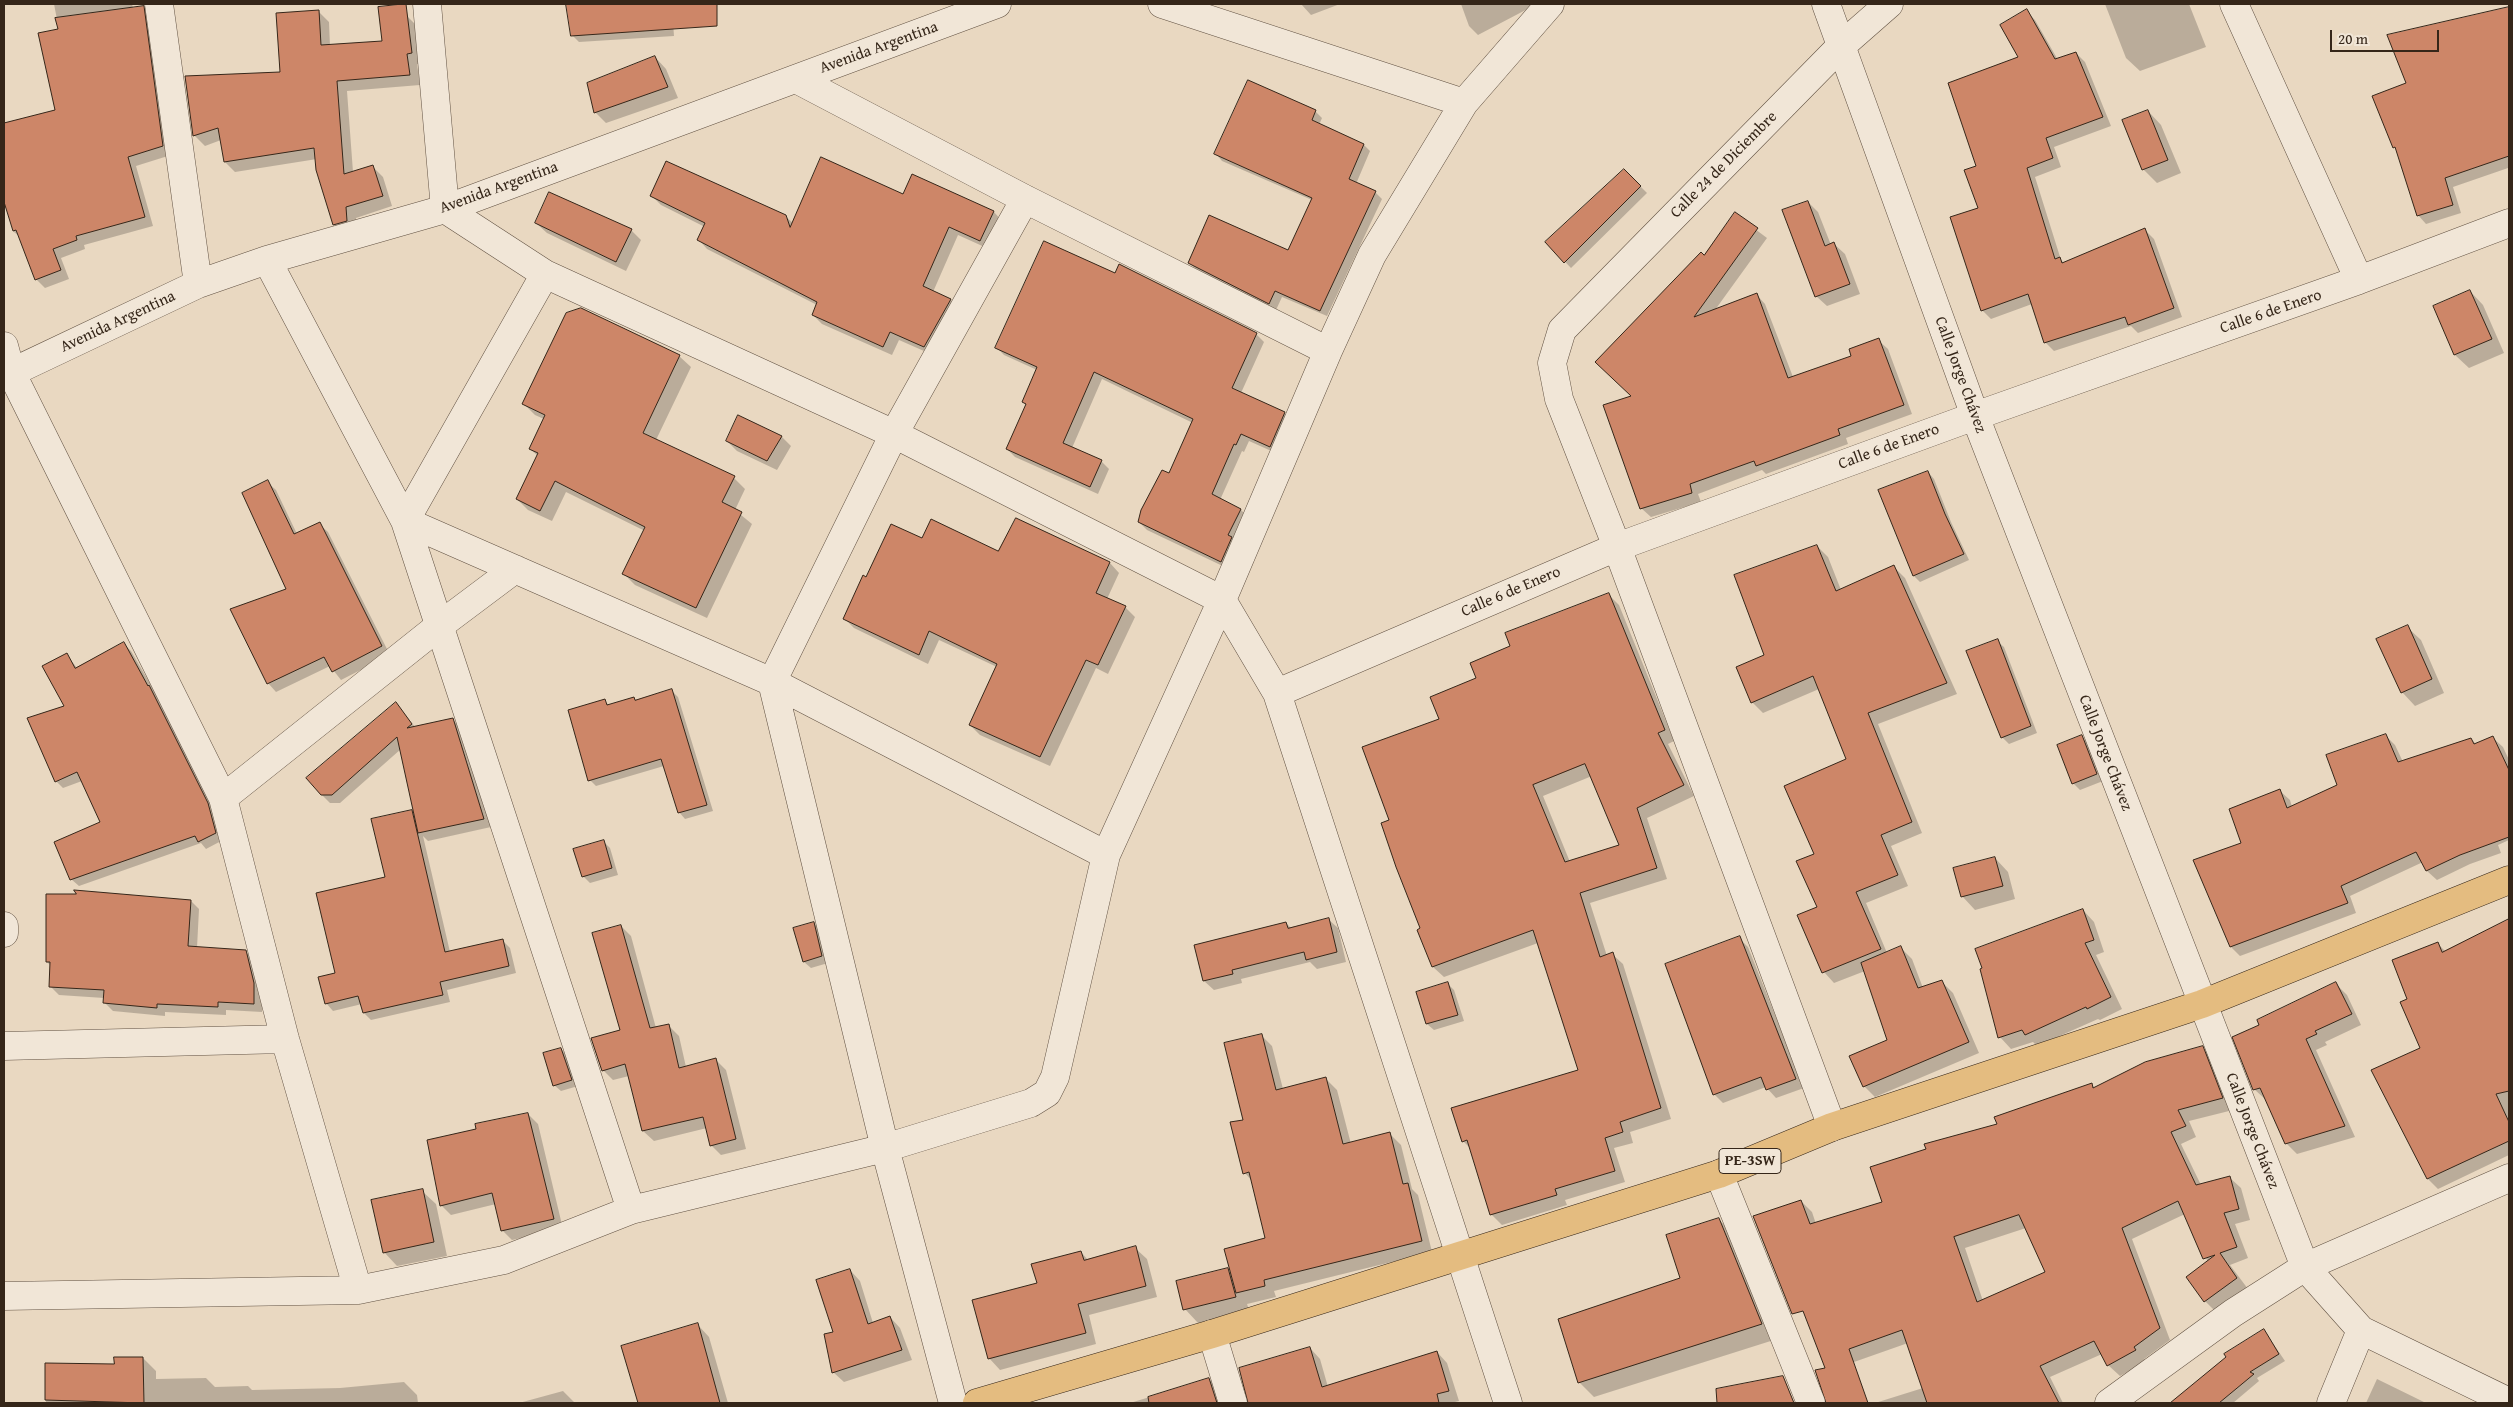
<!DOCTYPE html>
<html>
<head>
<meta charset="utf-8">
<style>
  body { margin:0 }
  #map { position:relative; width:2513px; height:1407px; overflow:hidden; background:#e9d8c1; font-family:"Gentium Book Plus",serif }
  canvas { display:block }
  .frame { position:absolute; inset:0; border:5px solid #352619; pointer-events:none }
  .scale { position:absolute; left:2330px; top:30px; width:109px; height:22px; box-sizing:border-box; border:2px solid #352619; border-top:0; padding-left:6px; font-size:15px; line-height:18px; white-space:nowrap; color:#352619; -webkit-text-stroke:4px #f1e6d7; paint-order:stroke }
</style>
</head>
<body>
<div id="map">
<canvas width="2513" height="1407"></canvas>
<div class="frame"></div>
<div class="scale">20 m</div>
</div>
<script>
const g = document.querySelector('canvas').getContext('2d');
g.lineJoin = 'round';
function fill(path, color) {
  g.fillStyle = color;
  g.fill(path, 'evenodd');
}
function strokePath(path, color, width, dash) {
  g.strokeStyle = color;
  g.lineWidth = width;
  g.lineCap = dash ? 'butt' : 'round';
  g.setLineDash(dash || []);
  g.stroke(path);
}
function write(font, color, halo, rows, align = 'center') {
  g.font = font + ' "Gentium Book Plus",serif';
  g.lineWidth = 5;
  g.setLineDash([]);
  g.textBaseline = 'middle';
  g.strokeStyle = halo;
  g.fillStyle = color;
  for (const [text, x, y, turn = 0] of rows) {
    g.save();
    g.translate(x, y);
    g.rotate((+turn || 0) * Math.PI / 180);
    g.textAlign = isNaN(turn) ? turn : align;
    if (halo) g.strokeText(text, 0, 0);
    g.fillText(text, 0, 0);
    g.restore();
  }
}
fill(new Path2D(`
  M54,4H132L133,8L143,7L152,16L171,155L136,166L153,226L84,245L85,249L61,258L69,279L45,288L36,279L20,237L14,232L4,197V124L56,111L59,30Z
  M634,4H668L672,8L674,36L579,42L573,36L568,8Z
  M1301,4H1340L1311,15Z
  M1461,4H1537L1478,35L1469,26Z
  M2105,4H2189L2206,47L2140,71L2126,58Z
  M2509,8V172L2508,168L2453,187L2461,213L2426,224L2418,215L2398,150L2394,147L2407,83L2389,36Z
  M318,11L329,22L330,46L384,42L407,16L417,26L422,64H417L420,85L347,91L353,172L372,166L383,177L392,206L356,218L357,231L345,235L334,224L317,159L235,172L225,162L221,140L205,146L194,135L281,73Z
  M2026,11L2035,20L2058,60L2076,53L2085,62L2111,126L2054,147L2061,167L2035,177L2061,260L2064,263L2145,230L2154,239L2182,317L2138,333L2131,326L2054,351L2045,342L2032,304L1991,319L1982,310L1977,166L2020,57Z
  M655,57L666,69L678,98L606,123L595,112Z
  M1315,111L1322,118L1319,125L1364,145L1370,151L1356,184L1375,192L1382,199L1327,316L1282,297L1276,310L1196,269L1189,263L1289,251L1312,200L1222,161L1216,154Z
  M2148,111L2161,125L2181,173L2157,183L2143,169Z
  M1624,170L1647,193L1571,268L1546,242Z
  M903,195L994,212L1002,221L989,249L958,235L933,292L951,300L959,309L933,355L899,340L892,355L822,324L813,315L817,305L707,249L699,240L705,227L661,205L652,196L785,216L793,223Z
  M1808,202L1818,212L1831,245L1834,244L1845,254L1860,294L1827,306L1816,296Z
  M1735,214L1767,238L1715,310L1756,294L1765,304L1793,377L1853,357L1878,340L1888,349L1912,414L1846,438L1848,444L1766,474L1762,470L1698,494L1701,502L1651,517L1641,508L1633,397L1705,257Z
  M536,223L631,230L641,240L626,271L547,233Z
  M2470,291L2483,305L2504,353L2469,368L2455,355L2435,306Z
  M1256,334L1264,342L1241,393L1284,413L1292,421L1278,454L1249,441L1244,452L1242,451L1220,500L1241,510L1249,518L1229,569L1147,530L1139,522L1170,475L1193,423L1102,379L1072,448L1101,461L1109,469L1098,494L1015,457L1007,449L1027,406L1023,402L1037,370L1004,355L996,347Z
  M679,356L691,367L656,440L734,478L745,489L735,510L752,524L707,618L635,585L624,574L645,531L566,492L552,521L528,510L517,499L538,456L530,449L544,419L535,415L524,404Z
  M739,417L782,437L791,446L777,470L737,451L727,441Z
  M1928,472L1934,479L1951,522L1969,560L1920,582L1914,576Z
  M267,482L276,490L297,534L319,524L328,532L390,655L341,680L330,666L276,692L268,683L288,590Z
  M1017,520L1110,563L1119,573L1107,599L1125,607L1135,617L1108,674L1096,668L1050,766L980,735L970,725L997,667L939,640L928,664L854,628L844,618L867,578L923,540L999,553Z
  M1817,546L1828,557L1841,590L1894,567L1905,578L1957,694L1878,724L1922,833L1891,846L1908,886L1866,903L1887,953L1901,948L1912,959L1923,988L1942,982L1953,993L1979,1053L1875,1097L1864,1086L1888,1041L1865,971L1834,983L1824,972L1799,915L1818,907L1815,855L1848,760L1819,689L1763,713L1752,702L1766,656Z
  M1608,594L1619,605L1674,741L1668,744L1694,796L1647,818L1667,879L1590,903L1607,956L1612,954L1623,964L1671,1119L1630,1132L1633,1143L1614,1148L1625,1182L1565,1200L1567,1205L1502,1225L1491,1214L1471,1149L1463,1141L1580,1070L1538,943L1444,977L1433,967L1419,930L1422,929L1391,821L1441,720L1478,679L1512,647ZM1592,776L1621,846L1570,862L1543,796Z
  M2407,627L2421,640L2444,693L2415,706L2402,692Z
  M1997,641L2004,647L2037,733L2009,744L2002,737Z
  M124,644L131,651L156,694L215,812L223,840L206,849L201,843L79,886L71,879L102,823L82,781L63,788L56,781L65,707L67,655L77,668Z
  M671,690L678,697L713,811L685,819L679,812L664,766L596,786L590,780L604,701L609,705L634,698L637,701Z
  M396,704L416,728L453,720L461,728L491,827L428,841L423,836L450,952L502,940L510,948L516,973L447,990L450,1002L371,1020L364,1013L362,1004L333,1011L326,1003L337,974L386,878L411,812L416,816L401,749L340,803H330L321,794Z
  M2385,735L2395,745L2403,762L2471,739L2477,745L2493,738L2503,747L2509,760V840L2498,845L2501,853L2470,864L2437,880L2427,871L2423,862L2350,896L2356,913L2240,956L2231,947L2195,860L2243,843L2280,791L2290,800L2292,807L2338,786Z
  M2082,737L2088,743L2103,781L2080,790L2073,783Z
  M603,841L610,848L618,875L590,883L583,876Z
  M1995,858L2008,872L2015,899L1975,910L1962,896Z
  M191,901L199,909L197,948L245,951L254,960L263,993L262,1012L226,1010V1015L165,1012V1016L113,1011L104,1002V998L59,995L50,986L51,966L47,962Z
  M2083,910L2094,922L2104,952L2096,955L2122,1009L2100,1020L2098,1019L2037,1046L2033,1042L2011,1049L2000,1037L1984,969Z
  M1328,919L1338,928L1346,962L1317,969L1310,962L1241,979L1242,983L1214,990L1204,981L1286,923L1291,928Z
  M2509,921V1155L2438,1189L2428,1179L2373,1071L2421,1049L2408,1000L2438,944L2446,952Z
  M814,923L820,930L828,963L811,968L804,962Z
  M621,926L631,936L656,1028L668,1025L679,1036L686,1067L716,1060L726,1070L746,1149L721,1155L711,1145L707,1128L654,1141L643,1131L629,1076L613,1080L603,1070L621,1031Z
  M1739,938L1748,947L1804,1088L1776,1098L1766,1087L1723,1103L1714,1094Z
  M1448,984L1454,990L1464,1021L1434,1030L1427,1024Z
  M2336,984L2347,995L2361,1025L2325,1042L2327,1045L2316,1050L2355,1137L2297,1154L2286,1143L2266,1100L2254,1089L2261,1026Z
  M1261,1035L1272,1046L1283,1089L1326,1079L1337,1090L1351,1144L1390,1134L1401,1145L1412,1189L1418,1195L1432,1252L1274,1291L1276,1297L1247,1304L1249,1310L1198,1323L1185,1309L1228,1270L1232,1274L1267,1239L1252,1181L1245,1173V1120Z
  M2202,1048L2214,1059L2233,1110L2189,1121L2196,1137L2181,1144L2201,1185L2229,1177L2241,1188L2250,1220L2235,1224L2248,1258L2230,1265L2248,1289L2216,1312L2205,1301L2208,1262L2185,1214L2132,1239L2170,1340L2144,1359L2146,1362L2120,1376L2108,1365L2102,1354L2050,1377L2063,1403H1875L1923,1388L1908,1343L1837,1368L1801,1201L1812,1212L1816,1224L1884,1203L1998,1125L2092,1085L2095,1088ZM2026,1228L2047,1273L1983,1301L1965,1248Z
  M561,1049L567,1055L578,1086L561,1091L554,1085Z
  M528,1114L538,1124L563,1229L512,1240L502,1230L496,1204L451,1215L441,1205L477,1130Z
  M422,1191L436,1204L447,1256L397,1266L384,1252Z
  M1718,1219L1734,1234L1777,1339L1594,1397L1579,1382L1681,1279Z
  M1135,1248L1147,1259L1157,1297L1089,1315L1096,1344L1000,1370L989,1358L1038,1284L1081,1252L1088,1260Z
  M850,1270L860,1281L873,1323L890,1317L900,1328L912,1360L844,1382L833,1372L835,1332Z
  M698,1325L709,1337L728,1403H639L622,1347Z
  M2264,1330L2285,1361L2257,1378L2259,1381L2233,1403H2188L2182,1395Z
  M1310,1348L1320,1359L1328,1387L1437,1352L1447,1363L1459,1401L1451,1403H1255L1249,1397Z
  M143,1358L156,1371V1379L206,1378L215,1387L248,1386L252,1390L340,1388L404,1382L417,1395L418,1403H46V1364L116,1365Z
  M1209,1379L1219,1390L1223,1403H1130Z
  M2377,1379L2426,1403H2366Z
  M563,1391L575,1403H519Z`), '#0003');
const building = new Path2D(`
  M406,4L412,53L407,54L410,75L337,81L344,174L373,165L383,196L346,207L347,221L333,225L316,170L314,148L224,162L218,128L193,136L185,76L280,72L276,13L319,10L321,45L382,41L378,7Z
  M566,4H717V26L571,36Z
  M144,6L163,146L128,157L145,217L76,236L77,240L53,249L61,270L35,280L16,230L13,231L4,202V123L55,110L38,33L58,29L55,18Z
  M2509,7V156L2445,178L2453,205L2417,216L2395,147L2393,148L2372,96L2406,83L2387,35Z
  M2027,9L2055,59L2076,52L2103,117L2046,138L2053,158L2027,168L2055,259L2060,257L2062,263L2145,228L2174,308L2128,325L2125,317L2044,343L2028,294L1981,311L1950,217L1978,208L1964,170L1976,166L1948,83L2018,57L2000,25Z
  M655,56L668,87L594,113L587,83Z
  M1248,80L1316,110L1312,120L1364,144L1349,179L1376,191L1320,311L1275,291L1269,304L1188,263L1209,215L1288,250L1312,198L1214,154Z
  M2148,110L2168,160L2142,170L2122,120Z
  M821,157L903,194L912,174L994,211L980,241L949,227L923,286L951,299L924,347L890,332L883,347L812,315L817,302L697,240L705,223L650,196L666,161L786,215L790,227Z
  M1624,169L1641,186L1564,263L1545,242Z
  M549,192L632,229L616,262L535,223Z
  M1808,201L1825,246L1834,242L1850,284L1815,297L1782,210Z
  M1735,212L1758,228L1694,317L1757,293L1788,378L1851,356L1849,349L1879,338L1904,405L1838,429L1840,435L1756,466L1754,461L1690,484L1692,493L1640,509L1603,405L1631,396L1595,362L1701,252L1704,255Z
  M1044,241L1115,273L1119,264L1257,333L1232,388L1285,412L1270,447L1241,434L1236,445L1234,444L1212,494L1241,509L1228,535L1232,537L1221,562L1138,522L1141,510L1162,470L1169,473L1193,419L1094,372L1063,443L1102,460L1090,487L1006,449L1026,404L1022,402L1037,367L995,348Z
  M2470,290L2492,339L2454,355L2433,306Z
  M581,308L680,355L643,433L735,476L722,502L742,512L696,608L622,574L645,527L555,481L540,511L516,499L538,453L529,449L545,415L522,404L566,313Z
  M738,415L782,436L767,461L726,441Z
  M1928,471L1945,514L1964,554L1913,576L1878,490Z
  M268,480L294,534L320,522L382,646L332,672L324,657L267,684L230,609L286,589L242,493Z
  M1016,518L1110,562L1096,593L1126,606L1098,665L1086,660L1040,757L969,725L997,664L929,631L919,655L843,619L863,575L866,577L891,524L922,538L931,519L998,551Z
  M1817,545L1836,591L1894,565L1947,683L1868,713L1912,822L1881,835L1898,875L1856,892L1881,949L1822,973L1797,915L1817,907L1796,861L1814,854L1784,786L1846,759L1813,676L1751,703L1736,667L1764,655L1734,575Z
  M1609,593L1665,730L1658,733L1684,785L1637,808L1657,868L1580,893L1600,957L1613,952L1661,1108L1620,1122L1623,1132L1605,1138L1615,1171L1555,1189L1557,1195L1490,1215L1467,1140L1462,1142L1451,1108L1578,1070L1533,930L1432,967L1417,930L1420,928L1396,867L1381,823L1389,820L1362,747L1439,719L1430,697L1476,678L1470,663L1510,646L1505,633ZM1585,764L1619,845L1565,862L1533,785Z
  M2408,625L2432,679L2401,693L2376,639Z
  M1998,639L2031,726L2001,738L1966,651Z
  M124,642L148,686L149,685L208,803L216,833L198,842L195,836L70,880L54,842L100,822L77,772L55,782L27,718L64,706L42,666L67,653L75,668Z
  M672,689L707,805L678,813L661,759L588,781L568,710L605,699L607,705L634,697L635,700Z
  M396,702L412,724L407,728L453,718L484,819L418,833L397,737L332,795H321L306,778Z
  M2386,734L2398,762L2471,738L2474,744L2493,736L2509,770V837L2460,855L2426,871L2416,852L2341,886L2348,903L2230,947L2193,860L2241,843L2229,809L2280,789L2287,808L2337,785L2326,755Z
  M2082,735L2097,774L2072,784L2057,745Z
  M412,810L445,952L503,939L509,966L440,982L443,995L363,1013L358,996L325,1004L318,977L335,973L316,893L385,877L371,819Z
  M604,840L612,868L582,877L573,849Z
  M1995,857L2003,886L1961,897L1953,868Z
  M74,890L191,900L188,946L246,950L254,983V1004L218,1002V1007L157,1004V1008L103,1003L104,990L49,987L50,962H46V894H76Z
  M2083,909L2094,940L2085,943L2111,997L2087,1009L2086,1007L2025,1035L2022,1030L1998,1038L1980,969L1982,968L1975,949Z
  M1329,918L1337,952L1306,960L1304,952L1232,970L1233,974L1203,981L1194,945L1286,922L1288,928Z
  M2509,919V1091L2496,1094L2509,1122V1141L2427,1179L2371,1070L2420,1048L2400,1002L2407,999L2392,960L2438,942L2442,952Z
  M814,922L822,956L803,962L793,928Z
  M621,925L650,1028L669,1024L679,1068L716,1058L736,1139L710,1146L703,1117L642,1131L625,1064L602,1071L591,1038L620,1030L592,933Z
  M1740,936L1796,1079L1766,1090L1761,1077L1713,1095L1665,964Z
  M1901,946L1918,988L1942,980L1969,1042L1863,1087L1849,1056L1887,1040L1861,963Z
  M1448,982L1458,1015L1426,1024L1416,992Z
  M2336,982L2352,1014L2315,1031L2317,1034L2306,1039L2345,1126L2285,1144L2260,1088L2253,1090L2232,1037L2259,1025L2257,1020Z
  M1262,1034L1276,1090L1326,1077L1343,1144L1390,1132L1403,1184L1408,1183L1422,1241L1264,1280L1265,1286L1236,1293L1224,1249L1265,1238L1249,1172L1243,1174L1230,1122L1243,1120L1224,1043Z
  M2203,1046L2223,1098L2178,1110L2186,1126L2171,1132L2196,1185L2230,1176L2239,1209L2224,1213L2237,1247L2220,1253L2237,1278L2204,1302L2186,1277L2215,1255L2203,1259L2178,1201L2122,1228L2160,1328L2134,1347L2136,1350L2107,1366L2094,1341L2040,1366L2059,1403H1927L1902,1330L1849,1349L1868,1403H1826L1815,1370L1825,1368L1803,1311L1792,1314L1753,1216L1801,1200L1810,1224L1882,1202L1870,1167L1926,1149L1924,1144L1997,1124L1994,1117L2092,1083L2093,1088L2145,1062ZM2019,1215L2045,1272L1977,1302L1954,1237Z
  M561,1048L572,1080L553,1086L543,1053Z
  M528,1113L554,1219L501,1231L492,1193L440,1206L427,1140L476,1129L475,1124Z
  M423,1189L434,1242L383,1253L371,1200Z
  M1719,1218L1762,1324L1578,1383L1558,1319L1680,1278L1666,1235Z
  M1136,1246L1146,1286L1078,1304L1086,1333L988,1359L972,1300L1037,1283L1031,1264L1081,1251L1084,1260Z
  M1228,1268L1236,1297L1183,1310L1176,1281Z
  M850,1269L868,1324L890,1316L902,1350L832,1373L824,1334L833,1332L816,1280Z
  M698,1323L720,1403H638L621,1346Z
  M2264,1329L2279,1354L2250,1372L2254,1374L2219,1403H2170L2226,1357L2224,1354Z
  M1310,1347L1322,1387L1437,1351L1449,1391L1437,1394L1439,1403H1248L1239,1368Z
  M114,1357H143L144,1403L45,1400V1363L114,1364Z
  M1783,1376L1794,1403H1717L1716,1389Z
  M1209,1378L1217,1403H1149L1148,1397Z`);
fill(building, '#cd8668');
strokePath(building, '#352619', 1);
const minor = new Path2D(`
  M159,4L198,284
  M427,4L445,209L545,274L894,434L1222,600L1277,693L1508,1403
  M1162,4L1464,103
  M1826,4L1975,416L2305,1267L2361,1330L2509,1402
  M2234,4L2359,280
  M796,79L1025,199L1328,351
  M267,260L405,521L631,1210
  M545,274L405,521L772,682L1106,855
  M4,346L11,372L223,798L285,1039L358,1290L504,1260L631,1210L885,1148L1031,1103L1047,1093L1055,1077L1106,855L1222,600L1328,351L1372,255L1464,103L1550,4
  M4,376L198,284L267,260L445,209L997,4
  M1277,693L1617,547L1975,416L2359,280L2509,223
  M223,798L439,626L515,569
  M4,926V933
  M4,1046L285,1039
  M1832,1127L1617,547L1559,399L1552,363L1562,330L1840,47L1889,4
  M1719,1174L1811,1403
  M4,1296L358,1290
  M1212,1334L1233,1403
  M953,1403L885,1148L772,682L894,434L1025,199
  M2109,1403L2233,1313L2305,1267L2509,1178
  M2331,1403L2361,1330`);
const primary = new Path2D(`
  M977,1403L1212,1334L1719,1174L1832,1127L2202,1004L2509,880`);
strokePath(minor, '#625243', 29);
strokePath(primary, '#352619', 29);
strokePath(minor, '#f1e6d7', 28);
strokePath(primary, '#e4bc80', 28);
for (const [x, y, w] of [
  [1750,1161,62]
]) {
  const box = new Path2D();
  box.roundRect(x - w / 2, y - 12.5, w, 25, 4);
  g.fillStyle = '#f1e6d7';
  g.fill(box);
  strokePath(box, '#352619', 1);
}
write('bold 15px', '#352619', null, [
  ["PE-3SW",1750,1161]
]);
write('16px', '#352619', '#f1e6d7', [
  ["Avenida Argentina",879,48,-20],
  ["Calle 24 de Diciembre",1724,165,-45],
  ["Avenida Argentina",499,188,-20],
  ["Calle 6 de Enero",2271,312,-19],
  ["Avenida Argentina",118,322,-25],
  ["Calle Jorge Chávez",1960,375,70],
  ["Calle 6 de Enero",1889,447,-20],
  ["Calle 6 de Enero",1511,592,-23],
  ["Calle Jorge Chávez",2105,753,69],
  ["Calle Jorge Chávez",2252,1131,69]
]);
</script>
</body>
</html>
